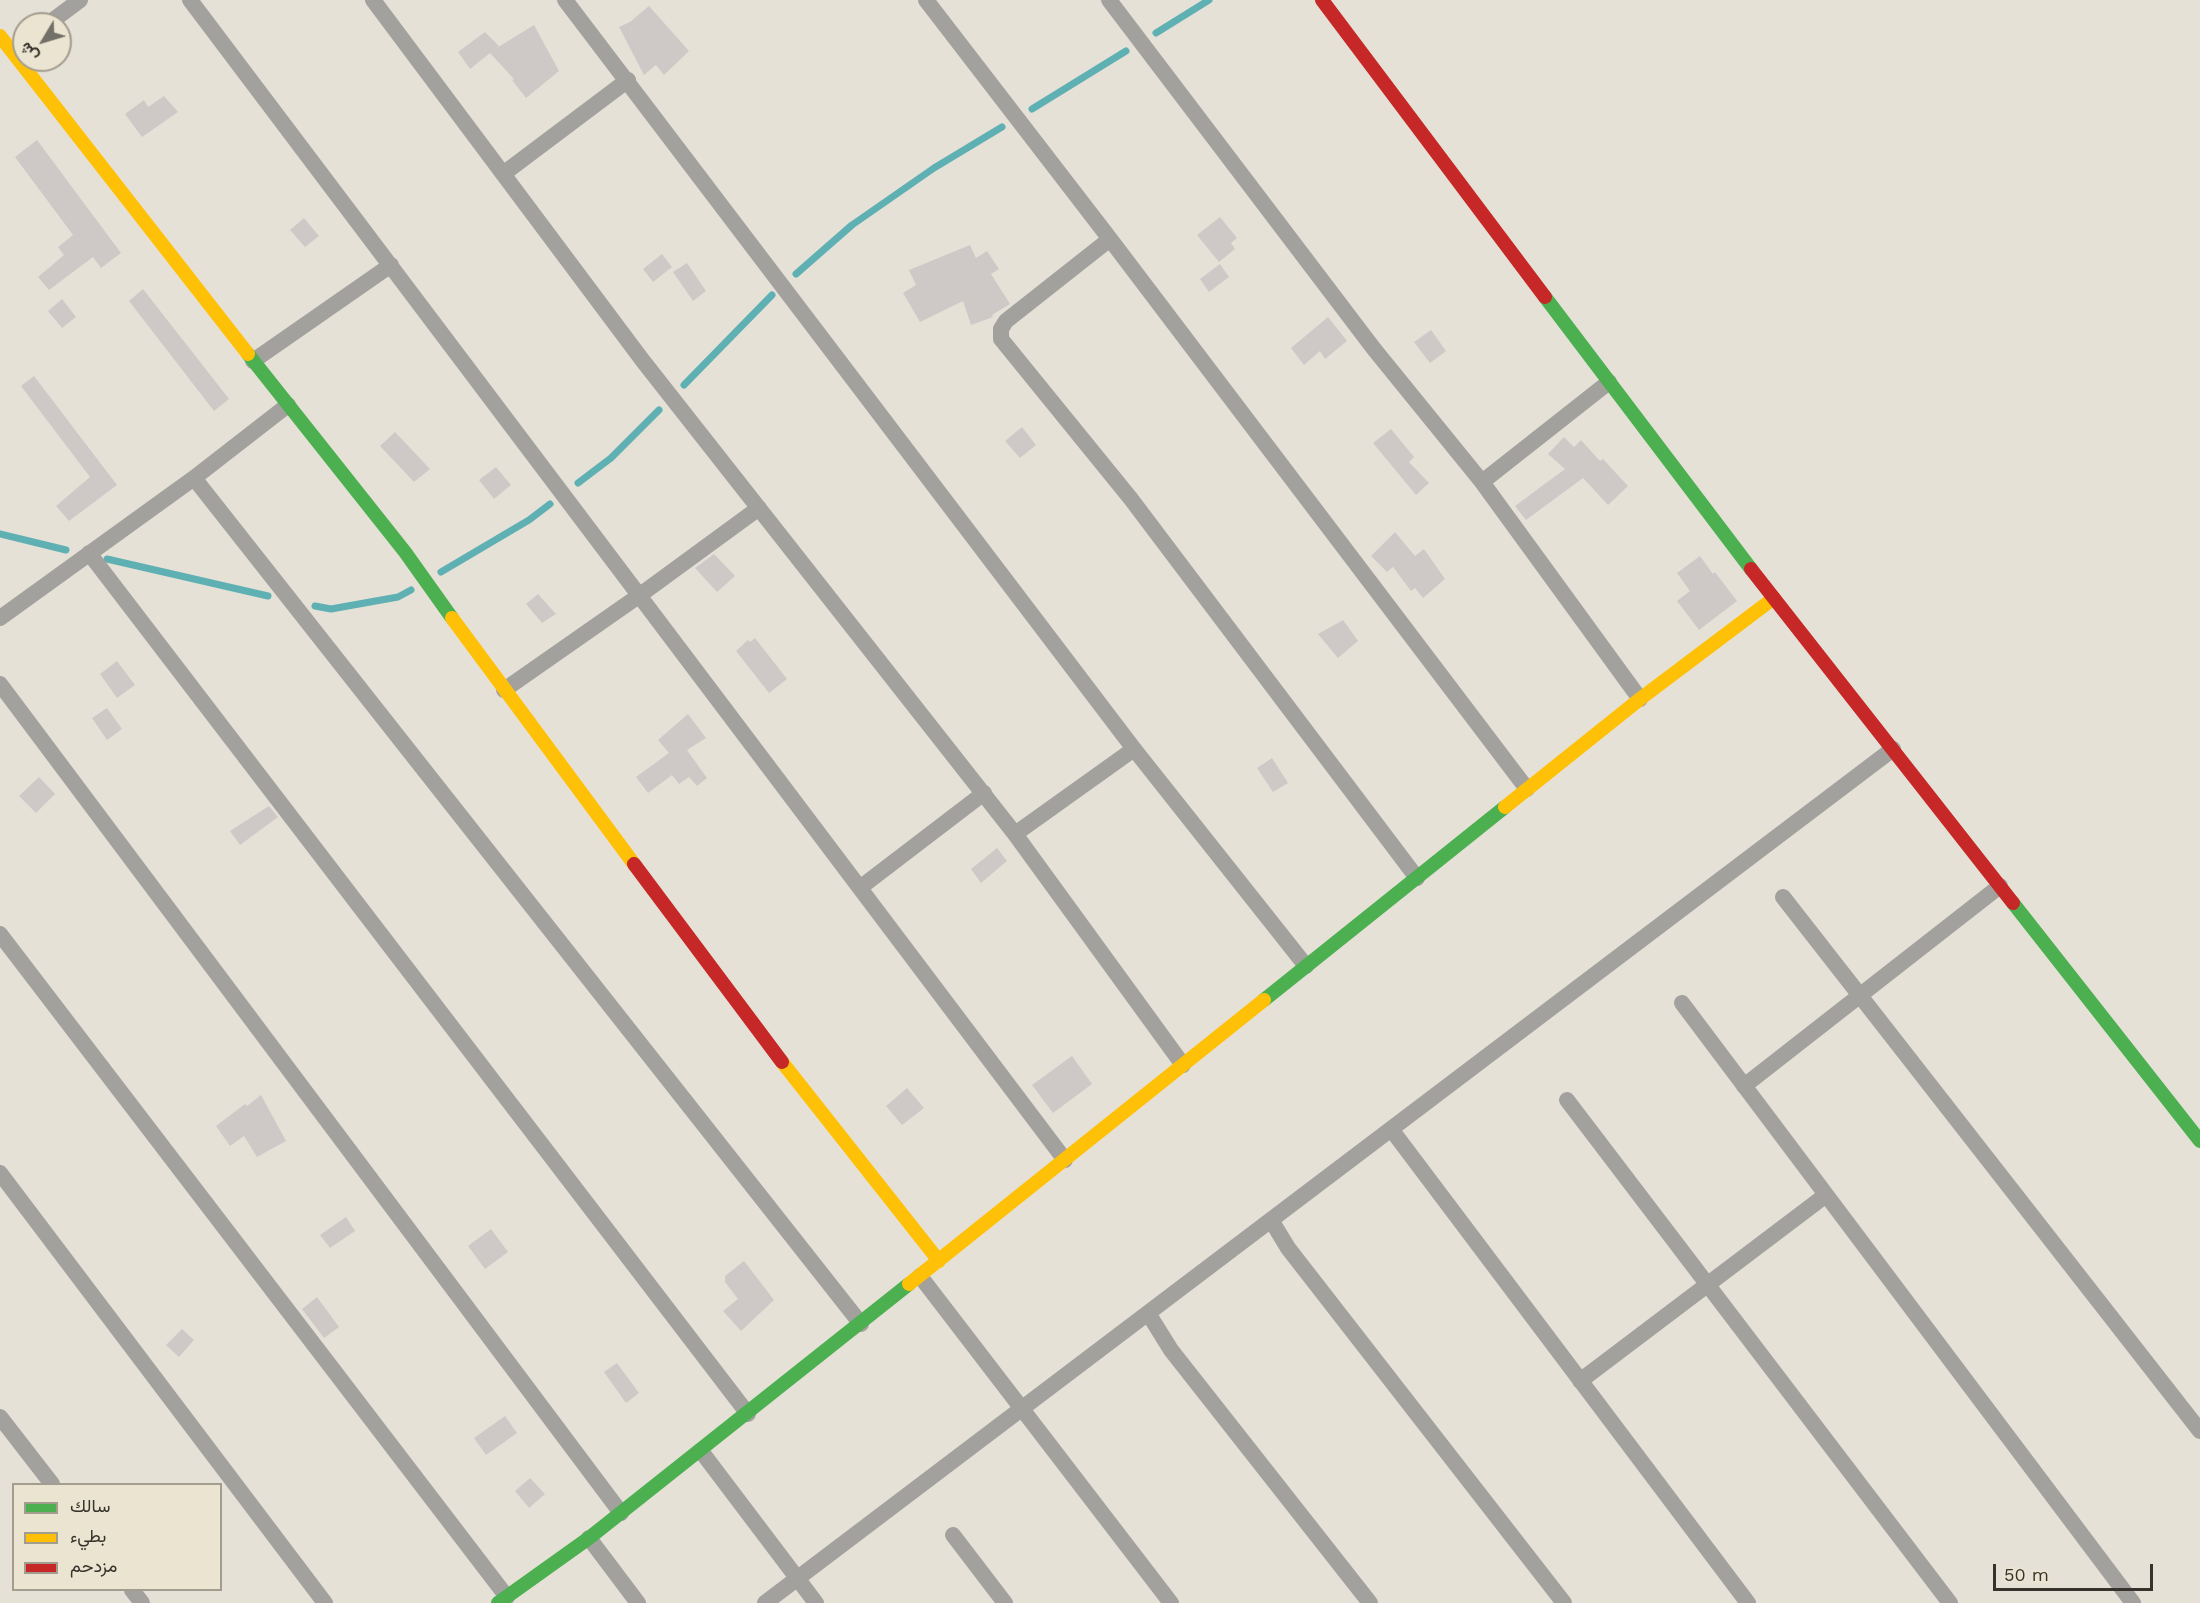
<!DOCTYPE html>
<html>
<head>
<meta charset="utf-8">
<style>
  body { margin:0 }
  #map { position:relative; width:2200px; height:1603px; overflow:hidden; background:#e5e1d7; font-family:"Work Sans",Vazirmatn,sans-serif }
  canvas { display:block }
  .legend { position:absolute; left:12px; top:1483px; width:210px; height:108px; box-sizing:border-box; background:#ebe4d1; border:2px solid #a39d8f; margin:0; padding:8px 10px; list-style:none; font-size:18px; color:#36332c }
  .legend li { display:flex; align-items:center; gap:12px; height:30px }
  .legend b { width:30px; border:2px solid #a39d8f }
  .north { position:absolute; left:12px; top:12px; width:60px; height:60px; box-sizing:border-box; background:#ebe4d1; border:2px solid #a39d8f; border-radius:50%; rotate:232deg; font-size:16px; font-weight:700; line-height:24px; text-align:center; color:#36332c }
  .north::after { content:''; display:block; margin:auto; width:21px; height:27px; background:#737068; clip-path:polygon(50% 0,100% 100%,50% 72%,0 100%) }
  .scale { position:absolute; left:1993px; top:1564px; width:160px; height:27px; box-sizing:border-box; border:3px solid #36332c; border-top:0; padding-left:8px; font-size:18px; line-height:21px; white-space:nowrap; color:#36332c; -webkit-text-stroke:4px #ebe4d1; paint-order:stroke }
</style>
</head>
<body>
<div id="map">
<canvas width="2200" height="1603"></canvas>
<ul class="legend">
<li><b style="height:8px;background:#4caf50"></b>سالك</li>
<li><b style="height:8px;background:#ffc107"></b>بطيء</li>
<li><b style="height:8px;background:#c62828"></b>مزدحم</li>
</ul>
<div class="north">ش</div>
<div class="scale">50 m</div>
</div>
<script>
const g = document.querySelector('canvas').getContext('2d');
g.lineJoin = 'round';
function strokePath(path, color, width, dash) {
  g.strokeStyle = color;
  g.lineWidth = width;
  g.lineCap = dash ? 'butt' : 'round';
  g.setLineDash(dash || []);
  g.stroke(path);
}
function fill(path, color) {
  g.fillStyle = color;
  g.fill(path, 'evenodd');
}
strokePath(new Path2D(`
  M1156,33L1209,0
  M1032,109L1126,51
  M796,274L852,225L934,168L1002,127
  M684,385L772,295
  M578,483L611,458L659,410
  M0,534L66,550
  M107,559L268,596
  M441,572L529,520L550,504
  M315,606L331,609L398,597L411,590`), '#5eb0b3', 7);
fill(new Path2D(`
  M649,6L689,51L664,75L656,65L644,75L619,27L630,22Z
  M534,25L559,71L526,98L512,80L514,79L490,53L470,69L458,52L485,32L499,46L495,49Z
  M164,96L178,112L142,137L125,114L144,100L148,107Z
  M37,140L121,253L101,268L93,257L49,290L38,277L64,255L58,247L73,235L15,157Z
  M1220,217L1237,238L1231,243L1235,249L1219,262L1197,235Z
  M304,218L319,236L305,247L290,230Z
  M970,245L976,258L987,251L999,269L991,274L1010,304L992,315L993,317L971,325L963,301L920,322L903,293L916,285L909,270Z
  M662,254L672,267L653,282L643,269Z
  M687,263L706,291L693,301L673,272Z
  M1220,264L1229,277L1209,292L1200,279Z
  M143,289L229,399L214,411L129,301Z
  M62,299L76,317L62,328L48,311Z
  M1328,317L1347,341L1325,359L1320,351L1304,365L1291,348Z
  M1431,330L1446,351L1430,363L1414,342Z
  M34,376L117,485L69,521L56,506L90,477L21,386Z
  M1022,427L1036,445L1020,458L1005,441Z
  M1391,429L1414,457L1409,462L1429,483L1416,495L1373,443Z
  M395,432L430,469L414,482L380,446Z
  M1564,437L1574,447L1581,440L1600,461L1603,459L1628,486L1608,505L1583,478L1526,520L1515,506L1565,469L1548,454Z
  M496,467L511,485L494,499L479,480Z
  M1395,532L1415,556L1424,549L1445,579L1423,598L1415,588L1411,591L1393,567L1387,572L1371,556Z
  M714,554L735,576L717,592L695,568Z
  M1700,556L1713,574L1715,572L1737,601L1699,630L1677,601L1690,591L1677,573Z
  M538,594L556,614L542,623L526,604Z
  M1343,620L1358,641L1338,658L1318,634Z
  M755,638L787,679L769,693L736,651L748,640L750,642Z
  M117,661L135,685L117,698L100,674Z
  M107,708L122,729L107,740L92,718Z
  M688,714L706,738L687,750L707,778L697,786L689,777L679,784L672,775L648,793L636,777L669,753L658,740Z
  M1272,758L1288,783L1273,792L1257,768Z
  M39,777L55,794L36,813L19,796Z
  M269,806L278,817L240,845L230,831Z
  M997,848L1007,861L981,883L971,869Z
  M1072,1056L1092,1084L1053,1113L1032,1085Z
  M907,1088L924,1108L902,1125L886,1106Z
  M261,1095L286,1141L257,1157L244,1136L230,1146L216,1126L245,1104L247,1106Z
  M346,1217L355,1231L330,1248L320,1235Z
  M491,1229L508,1252L485,1269L468,1246Z
  M744,1261L774,1300L741,1331L723,1311L738,1299L725,1282V1276Z
  M317,1297L339,1327L324,1338L302,1309Z
  M182,1329L194,1340L179,1357L166,1345Z
  M617,1363L639,1393L626,1403L604,1372Z
  M505,1416L517,1433L486,1455L474,1438Z
  M530,1478L545,1494L529,1508L515,1491Z`), '#cec9c7');
strokePath(new Path2D(`
  M190,0L1065,1160
  M373,0L643,361L1015,834L1183,1065
  M565,0L1134,749L1306,966
  M926,0L1110,239L1527,789
  M1109,0L1374,349L1482,482L1640,699
  M48,24L80,0
  M503,174L628,80
  M1110,239L1006,321L1001,329V339L1131,499L1417,878
  M253,361L391,265
  M194,478L861,1324
  M1482,482L1609,382
  M89,553L748,1414
  M0,618L194,478L288,405
  M0,684L621,1513
  M504,690L640,595L759,508
  M1015,834L1134,749
  M861,887L984,793
  M1783,897L2200,1431
  M0,934L507,1597
  M1682,1003L2133,1603
  M1744,1086L2000,886
  M1567,1100L1950,1603
  M1391,1129L1748,1603
  M0,1173L325,1603
  M1271,1220L1288,1248L1564,1603
  M920,1276L1171,1603
  M1148,1313L1171,1350L1370,1603
  M1580,1381L1826,1195
  M0,1417L52,1484
  M701,1451L816,1603
  M953,1535L1005,1603
  M589,1538L638,1603
  M132,1590L142,1603
  M765,1603L1893,749`), '#a3a19e', 16);
strokePath(new Path2D(`
  M1545,297L1751,569
  M248,354L405,552L452,618
  M2013,903L2200,1141
  M1264,1000L1505,807
  M498,1603L589,1538L909,1284`), '#4caf50', 14);
strokePath(new Path2D(`
  M0,36L248,354
  M452,618L634,864
  M1505,807L1640,699L1774,598
  M782,1062L939,1261
  M909,1284L1264,1000`), '#ffc107', 14);
strokePath(new Path2D(`
  M1322,0L1545,297
  M1751,569L2013,903
  M634,864L782,1062`), '#c62828', 14);
</script>
</body>
</html>
